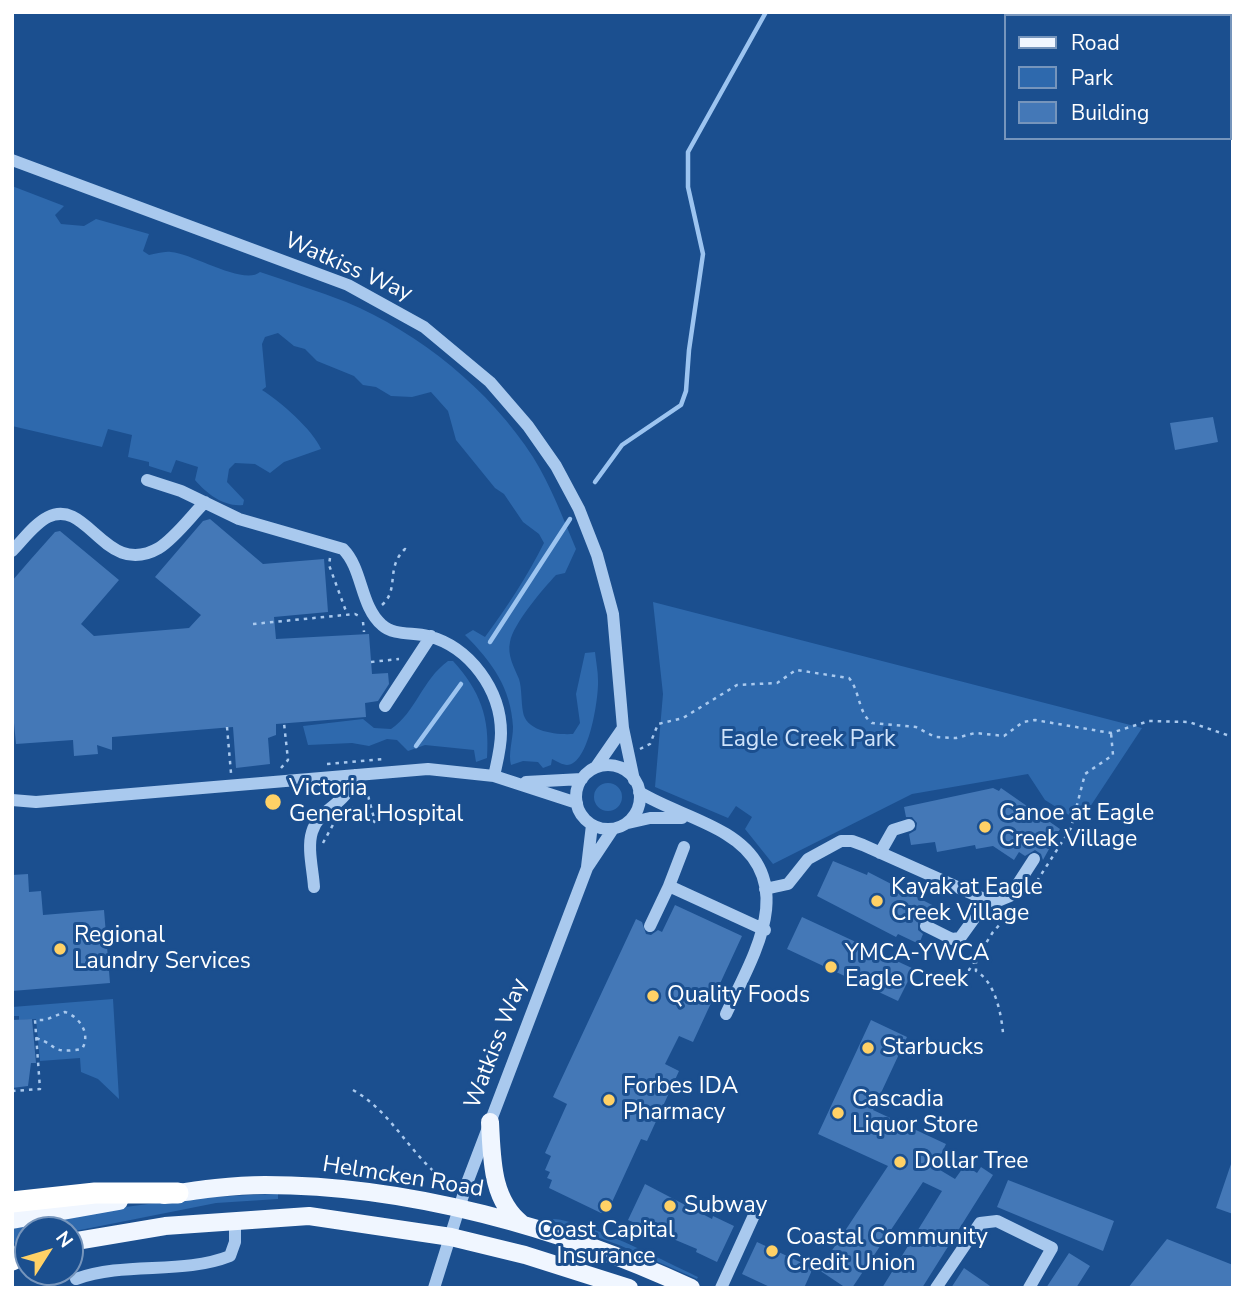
<!DOCTYPE html>
<html>
<head>
<meta charset="utf-8">
<style>
  body { margin:0 }
  #map { position:relative; width:1245px; height:1300px; overflow:hidden; background:#1b4f8f; font-family:"Nunito Sans",sans-serif }
  canvas { display:block }
  .frame { position:absolute; inset:0; border:14px solid #fff; pointer-events:none }
  .legend { position:absolute; left:1004px; top:14px; width:228px; height:126px; box-sizing:border-box; background:#1b4f8f; border:2px solid #7695bc; margin:0; padding:9px 12px; list-style:none; font-size:21px; color:#fff }
  .legend li { display:flex; align-items:center; gap:14px; height:35px }
  .legend b { width:35px; border:2px solid #7695bc }
  .north { position:absolute; left:14px; top:1216px; width:70px; height:70px; box-sizing:border-box; background:#1b4f8f; border:2px solid #7695bc; border-radius:50%; rotate:53deg; font-size:19px; font-weight:700; line-height:28px; text-align:center; color:#fff }
  .north::after { content:''; display:block; margin:auto; width:24px; height:32px; background:#ffd166; clip-path:polygon(50% 0,100% 100%,50% 72%,0 100%) }
</style>
</head>
<body>
<div id="map">
<canvas width="1245" height="1300"></canvas>
<div class="frame"></div>
<ul class="legend">
<li><b style="height:9px;background:#f0f6ff"></b>Road</li>
<li><b style="height:19px;background:#2e69ad"></b>Park</li>
<li><b style="height:19px;background:#4478b7"></b>Building</li>
</ul>
<div class="north">N</div>
</div>
<script>
const g = document.querySelector('canvas').getContext('2d');
g.lineJoin = 'round';
function fill(path, color) {
  g.fillStyle = color;
  g.fill(path, 'evenodd');
}
function strokePath(path, color, width, dash) {
  g.strokeStyle = color;
  g.lineWidth = width;
  g.lineCap = dash ? 'butt' : 'round';
  g.setLineDash(dash || []);
  g.stroke(path);
}
function write(font, color, halo, rows, align = 'center') {
  g.font = font + ' "Nunito Sans",sans-serif';
  g.lineWidth = 6;
  g.setLineDash([]);
  g.textBaseline = 'middle';
  g.strokeStyle = halo;
  g.fillStyle = color;
  for (const [text, x, y, turn = 0] of rows) {
    g.save();
    g.translate(x, y);
    g.rotate((+turn || 0) * Math.PI / 180);
    g.textAlign = isNaN(turn) ? turn : align;
    if (halo) g.strokeText(text, 0, 0);
    g.fillText(text, 0, 0);
    g.restore();
  }
}
fill(new Path2D(`
  M12,186L64,206L55,215L61,224L84,226L96,219L149,234L143,251L149,255C156,254 164,251 171,252C194,254 244,286 260,272C289,282 318,291 346,302C420,333 490,390 533,457C551,486 563,518 576,549L565,573L556,575C543,589 513,624 510,642C507,655 514,667 519,679C522,689 521,701 523,712C526,732 557,735 573,734L580,723L576,694L585,653L595,652C596,662 598,671 598,680C599,697 589,765 567,765C563,765 556,761 552,759L551,765L543,768L538,762L523,761L511,765C508,754 513,739 513,727C511,688 492,662 465,635L473,630L485,637C507,607 527,577 544,543L539,534L523,522L504,494L495,488L456,440L448,411L431,392L412,397L391,396L376,387L363,385L354,376L317,361L305,349L294,346L278,333L265,337L262,344L266,387L262,390C280,401 313,430 321,449L284,462L270,473L255,464L235,463L229,469L227,482L244,500L243,505C224,507 207,494 195,480L198,467L176,460L171,473L149,466V462L128,457L132,435L108,429L102,447L12,426Z
  M653,602L1142,728L1080,822L1045,800L1028,774L912,794L773,864L745,829L752,817L736,806L728,818L655,787L663,694Z
  M448,661H453C480,691 490,717 487,758L476,762L474,750L425,745L408,751L397,740L387,739L369,746L352,743L308,745L303,726L363,719L374,728L391,729C416,712 422,680 448,661Z
  M594 797a14 14 0 1 1 28 0a14 14 0 1 1-28 0Z
  M113,999L119,1099L98,1079L81,1072L80,1058L40,1061L36,1019L19,1020V1016H12V1007Z
  M278,1194V1199L216,1203L70,1232L28,1230V1241L12,1244V1229C98,1208 190,1196 278,1194Z
  M547,1219C578,1216 666,1262 698,1277L697,1279L619,1245Z`), '#2e69ad');
strokePath(new Path2D(`
  M595,482L622,445L681,405L686,391L689,350L703,254L688,187V152L766,12
  M490,642L570,519
  M416,746L461,684`), '#9cc4f0', 4.5);
fill(new Path2D(`
  M1213,417L1218,442L1175,450L1170,423Z
  M210,519L263,564L324,559L328,612L274,617L276,639L369,634L372,674L388,673L389,684L378,701L365,703L366,717L276,724V735L268,738L270,764L236,768L233,727L112,737V750L97,745L98,754L74,756L73,740L16,744L12,702V581L31,559L55,532L60,531L119,580L81,624L94,636L189,628L201,615L155,577L203,521Z
  M993,788L999,791L1001,788L1060,829L1043,860L1041,854L1035,850L1025,856L1019,852L1014,860L993,846L976,849L975,845L937,852L935,842L911,845L909,834L916,830L917,823L912,817H906L904,807Z
  M833,861L867,875L868,872L936,907L930,918H922L918,923V930L923,934L919,944L898,934L896,937L817,896Z
  M28,874L29,892L41,891L43,915L104,910L110,983L12,991V875Z
  M675,905L742,936L693,1042L679,1036L665,1064L679,1071L647,1141L641,1139L607,1213H601L549,1188L552,1180L547,1178L550,1172L545,1170L551,1156L545,1153L567,1104L553,1097L636,919L642,922L646,934L651,935L658,930L662,932Z
  M802,917L914,969L898,1001L787,949Z
  M32,1019L36,1063H31L28,1086L12,1088V1020Z
  M871,1020L907,1037L873,1110L946,1144L935,1167L955,1179L965,1165L977,1173L981,1167L993,1175L922,1288H882L942,1191L923,1182L852,1288H846L819,1270L888,1166L818,1134Z
  M1231,1164H1233V1214L1216,1208Z
  M1008,1180L1114,1221L1103,1251L997,1207Z
  M645,1184L712,1219L713,1216L734,1226L717,1262L696,1252L697,1249L628,1220Z
  M1167,1239L1233,1265V1288H1128Z
  M757,1242L813,1268L804,1288H772L742,1274Z
  M1069,1253L1090,1266L1076,1288H1046Z
  M964,1268L993,1288H951Z`), '#4478b7');
strokePath(new Path2D(`
  M330,558L329,565L347,614
  M382,605C400,589 385,568 405,549L408,552
  M363,622L364,632
  M253,624L355,614L359,616
  M371,662L399,659
  M227,727L231,773
  M640,749L650,744L658,724L683,718L737,685L777,683L796,670L849,678C860,691 858,713 872,723L916,727L935,737L956,738L975,733L1004,736L1023,722L1035,720L1111,733L1149,721L1189,722L1233,737
  M327,764L383,759
  M281,768L288,760L284,723
  M366,788L375,822
  M351,807L378,824
  M323,843L335,821
  M1037,881L1071,828L1085,774L1113,755L1111,733
  M976,960V971C995,982 1001,1012 1003,1033
  M954,978L959,972L969,970L993,932L1013,910
  M353,1090C390,1111 407,1149 439,1176
  M12,1091L40,1089L35,1020H45L65,1012C80,1017 91,1034 82,1049C49,1054 60,1046 36,1038
  M57,1272L63,1282`), '#a9c9ee', 2.5, [3.5, 5]);
strokePath(new Path2D(`
  M12,160L348,285L424,327L490,382L528,426L556,466L579,509L597,555L613,614L623,728L634,780
  M147,480L181,491L239,519L343,549C363,569 360,606 382,625C394,636 413,632 428,636C470,647 501,690 501,733C501,748 497,762 494,776
  M12,551C23,540 34,524 48,517C88,497 105,579 159,548C176,537 191,516 205,502
  M385,706L431,636
  M576 797a32 32 0 1 1 64 0a32 32 0 1 1-64 0Z
  M596,767L623,728
  M526,782L582,779
  M639,792C667,809 698,817 726,834C802,880 753,956 726,1014
  M12,800L36,802L428,769L494,776L577,803
  M628,823L650,818H682
  M880,853L893,830L909,825
  M587,867L592,825
  M669,886L684,847
  M314,887C313,870 307,848 312,832C320,806 346,808 355,775
  M765,889L788,884L808,859L841,841H852L863,845L993,903L1010,896L1034,859
  M650,926L669,886L765,930
  M926,926L952,939L960,938L986,902
  M76,1279C126,1261 182,1275 230,1256L235,1242V1220
  M434,1288L467,1183L587,868L613,829
  M721,1288L755,1213
  M936,1288L980,1223L997,1221L1052,1248L1029,1288`), '#a9c9ee', 12);
strokePath(new Path2D(`
  M490,1122C492,1158 491,1200 522,1224
  M164,1195C198,1190 231,1185 265,1185C408,1185 562,1228 691,1288
  M12,1220L119,1201
  M70,1242L165,1226L309,1216L451,1237L525,1255L629,1288`), '#f0f6ff', 18);
strokePath(new Path2D(`
  M12,1202L95,1193H178
  M12,1260L28,1251`), '#fff', 21);
for (const [x, y, r, color] of [
  [273,802,9,"#ffd166"],
  [985,827,7,"#ffd166"],
  [877,901,7,"#ffd166"],
  [60,949,7,"#ffd166"],
  [831,967,7,"#ffd166"],
  [653,996,7,"#ffd166"],
  [868,1048,7,"#ffd166"],
  [609,1100,7,"#ffd166"],
  [838,1113,7,"#ffd166"],
  [900,1162,7,"#ffd166"],
  [606,1206,7,"#ffd166"],
  [670,1206,7,"#ffd166"],
  [772,1251,7,"#ffd166"]
]) {
  const dot = new Path2D();
  dot.arc(x, y, r, 0, 2 * Math.PI);
  g.fillStyle = color;
  g.fill(dot);
  strokePath(dot, '#1b4f8f', 2.5);
}
write('23px', '#fff', '#1b4f8f', [
  ["Watkiss Way",348,268,24],
  ["Watkiss Way",497,1044,-69],
  ["Helmcken Road",403,1178,9]
]);
write('23px', '#cfe3fa', '#1b4f8f', [
  ["Eagle Creek Park",808,740]
]);
write('23px', '#fff', '#1b4f8f', [
  ["Victoria",289,789],
  ["General Hospital",289,815],
  ["Canoe at Eagle",999,814],
  ["Creek Village",999,840],
  ["Kayak at Eagle",891,888],
  ["Creek Village",891,914],
  ["Regional",74,936],
  ["Laundry Services",74,962],
  ["YMCA-YWCA",845,954],
  ["Eagle Creek",845,980],
  ["Quality Foods",667,996],
  ["Starbucks",882,1048],
  ["Forbes IDA",623,1087],
  ["Pharmacy",623,1113],
  ["Cascadia",852,1100],
  ["Liquor Store",852,1126],
  ["Dollar Tree",914,1162],
  ["Subway",684,1206],
  ["Coast Capital",606,1231,"center"],
  ["Insurance",606,1257,"center"],
  ["Coastal Community",786,1238],
  ["Credit Union",786,1264]
], 'left');
</script>
</body>
</html>
